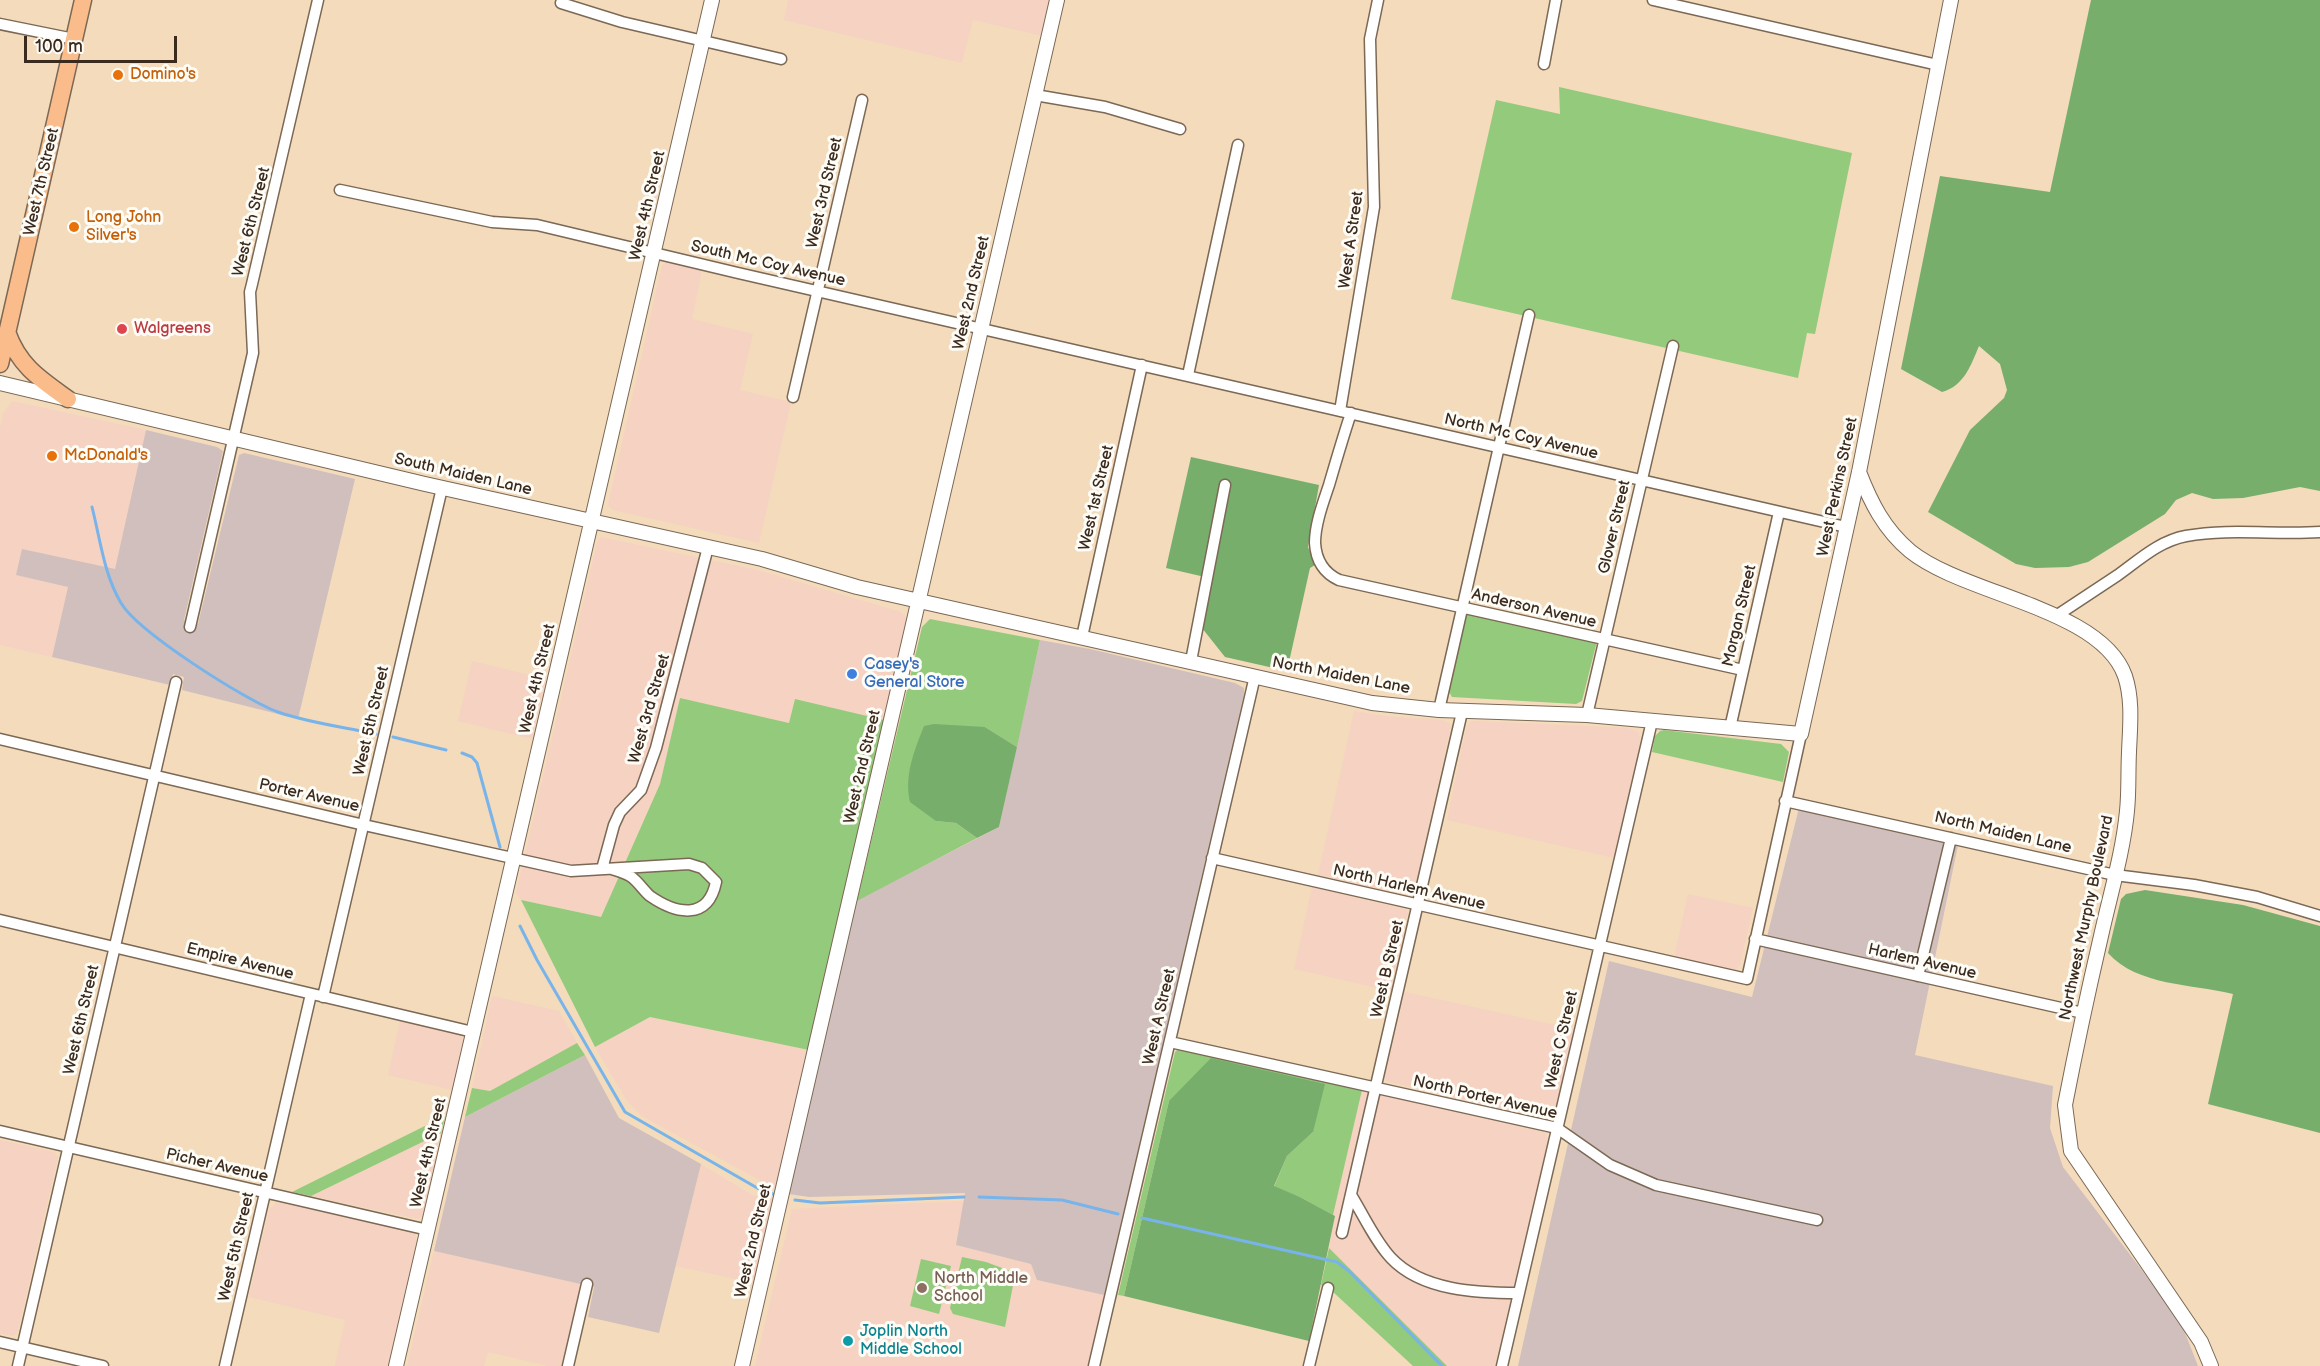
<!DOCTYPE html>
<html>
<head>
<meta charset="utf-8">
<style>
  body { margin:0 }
  #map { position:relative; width:2320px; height:1366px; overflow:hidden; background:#f3dbbc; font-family:"Balsamiq Sans",sans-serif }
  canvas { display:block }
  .scale { position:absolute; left:24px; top:36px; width:153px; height:27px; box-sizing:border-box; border:3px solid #3b2a1e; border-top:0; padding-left:8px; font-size:18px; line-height:21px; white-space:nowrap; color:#3b2a1e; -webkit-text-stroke:4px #fdfcf7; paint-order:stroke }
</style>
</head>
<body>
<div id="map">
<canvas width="2320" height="1366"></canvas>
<div class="scale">100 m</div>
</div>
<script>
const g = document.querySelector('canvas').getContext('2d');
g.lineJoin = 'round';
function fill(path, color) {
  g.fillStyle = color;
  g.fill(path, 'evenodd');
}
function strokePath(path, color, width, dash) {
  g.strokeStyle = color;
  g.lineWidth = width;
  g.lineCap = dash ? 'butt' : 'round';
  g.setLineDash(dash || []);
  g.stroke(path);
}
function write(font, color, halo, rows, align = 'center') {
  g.font = font + ' "Balsamiq Sans",sans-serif';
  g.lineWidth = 6;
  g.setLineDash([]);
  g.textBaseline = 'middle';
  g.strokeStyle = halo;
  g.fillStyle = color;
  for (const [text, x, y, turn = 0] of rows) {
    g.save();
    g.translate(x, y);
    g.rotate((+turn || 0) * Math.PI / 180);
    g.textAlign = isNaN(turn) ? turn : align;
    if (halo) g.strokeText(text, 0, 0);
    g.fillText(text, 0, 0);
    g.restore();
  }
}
fill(new Path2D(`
  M788,0H1051L1043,36L973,20L962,63L784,20Z
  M668,262L702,270L692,319L753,334L740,390L791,402L759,543L613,510L608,505L662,265Z
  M12,401L146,430L115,569L17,575L68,587L52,657L0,645V428L3,413Z
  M601,537L757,570L901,612L906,618L884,720L795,699L789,723L680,698L660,784L601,917L521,900L516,893L597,543Z
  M472,661L546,679L532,739L458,721Z
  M1354,711L1384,716L1443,720L1451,725L1415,888L1413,893L1408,895L1318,875Z
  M1475,721L1628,728L1639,732L1640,742L1614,858L1447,820L1466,728L1470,722Z
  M1312,887L1405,909L1408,912L1391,991L1294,969Z
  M1688,894L1753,908L1740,965L1736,970L1674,958Z
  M1405,992L1574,1029L1553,1117L1548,1119L1386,1081L1385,1076Z
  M492,996L559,1011L577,1043L490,1091L472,1088Z
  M649,1017L809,1050L776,1189L642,1116L627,1101L595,1047Z
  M400,1021L462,1035L463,1041L452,1090L388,1075Z
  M1362,1090L1546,1133L1548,1141L1495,1366H1447L1329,1248L1335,1216L1333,1215Z
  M441,1133L423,1215L419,1219L311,1196Z
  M0,1140L54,1152L58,1157L18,1331L14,1336L0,1333Z
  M701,1164L752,1195L773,1200L754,1283L676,1266Z
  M964,1201L956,1245L1031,1264L1037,1280L1104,1295L1088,1366H755L792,1209Z
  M277,1202L415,1233L417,1242L388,1366H335L345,1320L249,1297L269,1210Z
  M434,1251L582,1284L563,1366H548L488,1352L484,1366H407Z`), '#f5d2c2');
fill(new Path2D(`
  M146,430L217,447L223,451L184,620L198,624L239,455L244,453L355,479L298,719L182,690L184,677L173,674L170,685L52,657L68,587L16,575L22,549L115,569Z
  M1040,640L1090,649L1235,683L1244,688V694L1104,1295L1037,1280L1031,1264L956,1245L965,1193L809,1197L789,1194L856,901L999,827Z
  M1799,808L1958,845L1915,1055L2053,1086L2050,1128L2063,1167L2180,1320L2198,1366H1518L1609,961L1752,997Z
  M585,1055L619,1118L701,1164L659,1333L588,1317L594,1287L434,1251L465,1117Z`), '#d1bfbd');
fill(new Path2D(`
  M1559,87L1852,153L1815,334L1807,333L1798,378L1451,299L1496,100L1560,114Z
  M1468,614L1597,641L1582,701L1576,704L1452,697L1448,690L1465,617Z
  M930,619L1040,640L1017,747L985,727L936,821L956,823L977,838L857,901L922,627Z
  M680,698L789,723L795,699L884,720L809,1050L650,1017L595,1047L521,900L601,917L660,784Z
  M1664,730L1781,744L1789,752L1783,782L1652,752L1655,736L1660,731Z
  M577,1043L585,1055L465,1117L472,1088L490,1091Z
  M1178,1049H1185L1362,1090L1333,1215L1300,1197L1274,1187L1287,1156L1313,1132L1169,1101L1124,1296L1118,1295L1175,1052Z
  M445,1116L441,1133L311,1196L292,1192Z
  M1329,1248L1447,1366H1413L1332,1291L1321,1285Z
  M962,1257L986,1262L1013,1272L1015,1275L1005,1327L953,1314L950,1308Z
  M921,1259L951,1266L939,1314L910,1306Z`), '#94ca7c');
fill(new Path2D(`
  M2091,0H2320V491L2300,487L2243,498L2213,499L2192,493L2176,500L2165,514L2088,562L2069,567L2035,568L2016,564L1928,512L1970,430L2004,398L2007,390L2000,364L1979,346C1971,365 1964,386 1942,392L1901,369L1940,176L2050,192Z
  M1191,457L1319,485L1308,547L1315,565L1310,568L1287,671L1225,657L1202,628L1205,577L1166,568Z
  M934,724L985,727L1017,747L999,827L977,838L956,823L936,821L910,802C904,776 914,751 924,726Z
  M2145,890L2243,905L2320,926V1133L2208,1104L2233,994C2193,984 2137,986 2108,953L2121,899L2126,894Z
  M1211,1058L1325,1084L1313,1132L1287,1156L1274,1186L1300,1197L1335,1216L1309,1341L1124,1296L1169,1101Z`), '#77ae6c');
strokePath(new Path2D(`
  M92,507C100,538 104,575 121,603C138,632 245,700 278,712C309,723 344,727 376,734
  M393,737L446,750
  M462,753L472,757L477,763L500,847
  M520,926L537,960L625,1112L759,1189L773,1194
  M979,1197L1062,1200L1118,1214
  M795,1200L820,1203L964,1197
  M1142,1218L1337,1262L1349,1271L1442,1366`), '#78b4ea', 3);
const minor = new Path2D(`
  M1653,0L1938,65
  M561,3L622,22L781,59
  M0,24L74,39
  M1544,64L1556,0
  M1035,95L1105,107L1180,129
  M340,190L492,222L537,225L738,273L1846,527
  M1188,375L1238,145
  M793,397L862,100
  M1340,411L1374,207L1370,39L1378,0
  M1351,413C1343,437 1336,461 1329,485C1323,503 1315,524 1315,543C1316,560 1324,573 1339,580L1743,670
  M2056,616C2077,602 2097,589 2118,575C2139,560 2159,541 2186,536C2230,528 2275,535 2320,532
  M190,627L253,353L250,292L252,284L318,0
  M1082,637L1142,365
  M1191,661L1225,485
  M1439,710L1529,315
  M1587,715L1673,346
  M1730,728L1779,512
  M0,739L364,825L571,871L689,864L702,868L716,882C708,921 676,914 650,896C643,890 638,881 630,876C625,873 618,871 612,869
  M1785,801L2115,875L2194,885L2257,897L2320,916
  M1212,858L1747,979L1801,734
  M602,869L614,825L620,812L641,790L656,748L708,547
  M0,920L473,1032
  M1755,939L2083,1013
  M1918,976L1951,838
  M323,997L442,488
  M1170,1042L1557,1128L1610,1165L1656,1185L1817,1220
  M0,1131L428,1230
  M1351,1195C1364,1216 1375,1241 1391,1258C1422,1291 1478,1293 1519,1293
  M1342,1233L1462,712
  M0,1342L103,1366
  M18,1366L176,682
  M225,1366L311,994
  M568,1366L587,1284
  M1094,1366L1255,676
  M1309,1366L1328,1288
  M1502,1366L1652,721`);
const tertiary = new Path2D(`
  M0,383L425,484L762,559L857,587L1372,703L1439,710L1587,715L1801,734L1859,472L1951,0
  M1859,472C1871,503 1884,529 1910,551C1964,595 2101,608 2125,676C2133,700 2130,727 2129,752C2128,772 2129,792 2127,811C2123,853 2110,895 2101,936C2088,992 2076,1048 2065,1105L2071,1151L2201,1342L2211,1366
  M396,1366L712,0
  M742,1366L1057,0`);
const primary = new Path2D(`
  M7,332C19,366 40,379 68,399
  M0,364L83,0`);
strokePath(minor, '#7b6855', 13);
strokePath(tertiary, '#7b6855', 16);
strokePath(primary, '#7b6855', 19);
strokePath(minor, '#fff', 10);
strokePath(tertiary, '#fff', 14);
strokePath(primary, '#fabc8b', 16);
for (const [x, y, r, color] of [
  [118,75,6,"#e8710a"],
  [74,227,6,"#e8710a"],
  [122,329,6,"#e0444e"],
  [52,456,6,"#e8710a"],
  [852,674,6,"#3f7fe0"],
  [922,1288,6,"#8d6e63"],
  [848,1341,6,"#0f9aa8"]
]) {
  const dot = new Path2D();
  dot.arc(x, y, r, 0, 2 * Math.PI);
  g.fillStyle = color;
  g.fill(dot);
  strokePath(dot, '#fdfcf7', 2);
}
write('16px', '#c56008', '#fdfcf7', [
  ["Domino's",130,75],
  ["Long John",86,218],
  ["Silver's",86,236],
  ["McDonald's",64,456]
], 'left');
write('16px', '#3b2a1e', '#fdfcf7', [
  ["West 7th Street",42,182,-77],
  ["West 3rd Street",825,193,-77],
  ["West 4th Street",648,206,-77],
  ["West 6th Street",252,222,-76],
  ["West A Street",1352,240,-82],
  ["South Mc Coy Avenue",768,264,13],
  ["West 2nd Street",972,293,-77],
  ["North Mc Coy Avenue",1521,437,13],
  ["South Maiden Lane",463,475,13],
  ["West Perkins Street",1838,487,-78],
  ["West 1st Street",1097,498,-77],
  ["Glover Street",1615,527,-77],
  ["Anderson Avenue",1534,609,13],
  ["Morgan Street",1740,616,-77],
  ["North Maiden Lane",1341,676,11],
  ["West 4th Street",538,679,-77],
  ["West 3rd Street",650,709,-74],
  ["West 5th Street",372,721,-77],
  ["West 2nd Street",863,767,-77],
  ["Porter Avenue",309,796,13],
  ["North Maiden Lane",2003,833,13],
  ["North Harlem Avenue",1409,888,13],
  ["Northwest Murphy Boulevard",2087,918,-78],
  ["Empire Avenue",240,962,14],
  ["Harlem Avenue",1922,962,13],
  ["West B Street",1388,969,-77],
  ["West A Street",1160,1017,-77],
  ["West 6th Street",82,1020,-77],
  ["West C Street",1562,1040,-77],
  ["North Porter Avenue",1485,1098,13],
  ["West 4th Street",429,1153,-77],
  ["Picher Avenue",217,1166,13],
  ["West 2nd Street",754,1241,-77],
  ["West 5th Street",237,1247,-77]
]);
write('16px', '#be3a42', '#fdfcf7', [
  ["Walgreens",134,329]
], 'left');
write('16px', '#366cbe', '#fdfcf7', [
  ["Casey's",864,665],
  ["General Store",864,683]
], 'left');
write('16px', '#785e54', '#fdfcf7', [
  ["North Middle",934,1279],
  ["School",934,1297]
], 'left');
write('16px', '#0d838f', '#fdfcf7', [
  ["Joplin North",860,1332],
  ["Middle School",860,1350]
], 'left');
</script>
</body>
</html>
